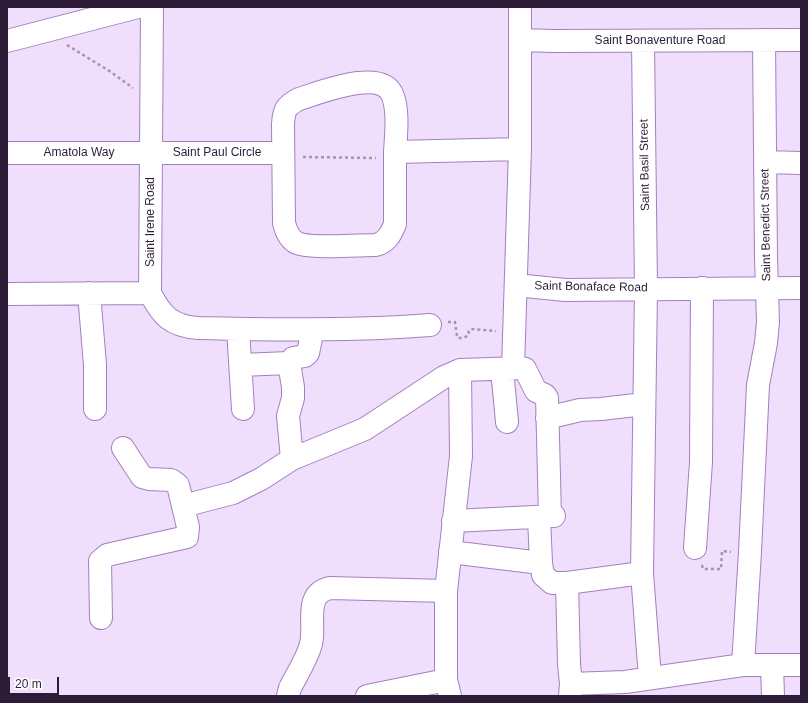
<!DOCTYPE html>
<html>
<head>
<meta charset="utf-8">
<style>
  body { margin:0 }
  #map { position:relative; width:808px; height:703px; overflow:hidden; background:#efdffc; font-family:Helvetica,sans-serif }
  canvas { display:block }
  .frame { position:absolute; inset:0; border:8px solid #2c1c37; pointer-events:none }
  .scale { position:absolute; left:8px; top:677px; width:51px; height:18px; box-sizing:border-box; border:2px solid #2c1c37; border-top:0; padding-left:5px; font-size:12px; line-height:14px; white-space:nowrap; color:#2c1c37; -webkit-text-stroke:3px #fff; paint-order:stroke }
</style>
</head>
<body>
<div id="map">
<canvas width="808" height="703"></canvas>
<div class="frame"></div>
<div class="scale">20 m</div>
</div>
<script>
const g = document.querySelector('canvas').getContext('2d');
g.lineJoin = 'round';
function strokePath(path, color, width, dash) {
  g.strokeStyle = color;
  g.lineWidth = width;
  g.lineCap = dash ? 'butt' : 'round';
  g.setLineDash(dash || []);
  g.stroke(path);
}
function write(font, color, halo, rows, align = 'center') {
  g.font = font + ' Helvetica,sans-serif';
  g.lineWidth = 3;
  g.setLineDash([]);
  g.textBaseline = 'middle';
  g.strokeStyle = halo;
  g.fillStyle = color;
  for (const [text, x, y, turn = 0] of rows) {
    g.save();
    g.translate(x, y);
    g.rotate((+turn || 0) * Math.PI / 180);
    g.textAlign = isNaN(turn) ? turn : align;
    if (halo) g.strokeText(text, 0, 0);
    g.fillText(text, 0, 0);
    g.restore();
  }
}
const minor = new Path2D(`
  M152,7L150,293C162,316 171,326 198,328C275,330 353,331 430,325
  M520,40L553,41L801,40
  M7,41L138,7
  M643,41L646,289L642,573L650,678
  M395,152C396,135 399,109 392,94C380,68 319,93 299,99C286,106 284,109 283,124L284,223C286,231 289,239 297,243C311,249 359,245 376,245C387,242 391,234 395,224V152L520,149
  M7,153H283
  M765,162L801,163
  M516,285L565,290L801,288
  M89,293L95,365V409
  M7,294L150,293
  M238,329L243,409
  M289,363L293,387V398L288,416L292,459
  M241,365L289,363L293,358L305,356L308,353L313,329
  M513,368L520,149V7
  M502,369L507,422
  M547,418L580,410L601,409L644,404
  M183,506L233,493L261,479L292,459L365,429L444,377L460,370L522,368L525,369L536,391L545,395L547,398L550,516
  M539,517L541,563L543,575L552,583H567L642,573
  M453,521L554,516
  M695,548L701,462L702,288
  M450,552L541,563
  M567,583L569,664L571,684L570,696
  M101,618L100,561L107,555L187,537L188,527L178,485L171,480L149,479L142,477L123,448
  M743,665L750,552L758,385L766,343L768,322L766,257L764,40
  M772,665L773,696
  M571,684L625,682L743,665H801
  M288,696L290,688C297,674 307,659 311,644C316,624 303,594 330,588L446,591
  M367,696L446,680
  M450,696L446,680V591L461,456L460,370`);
strokePath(minor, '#a57ec2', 24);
strokePath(new Path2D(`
  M67,45L111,72L133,88
  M303,157L376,158
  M448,322H455L457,336L458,338H462L468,336L469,331L471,329L496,331
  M702,565L703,569H721L722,551L731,552`), '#a494b0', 2.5, [3, 3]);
strokePath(minor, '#fff', 22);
write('12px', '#2c1c37', '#fff', [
  ["Saint Bonaventure Road",660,41],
  ["Amatola Way",79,153],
  ["Saint Paul Circle",217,153],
  ["Saint Basil Street",645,165,-91],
  ["Saint Irene Road",151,222,-90],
  ["Saint Benedict Street",766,225,-91],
  ["Saint Bonaface Road",591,287,1]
]);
</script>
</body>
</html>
